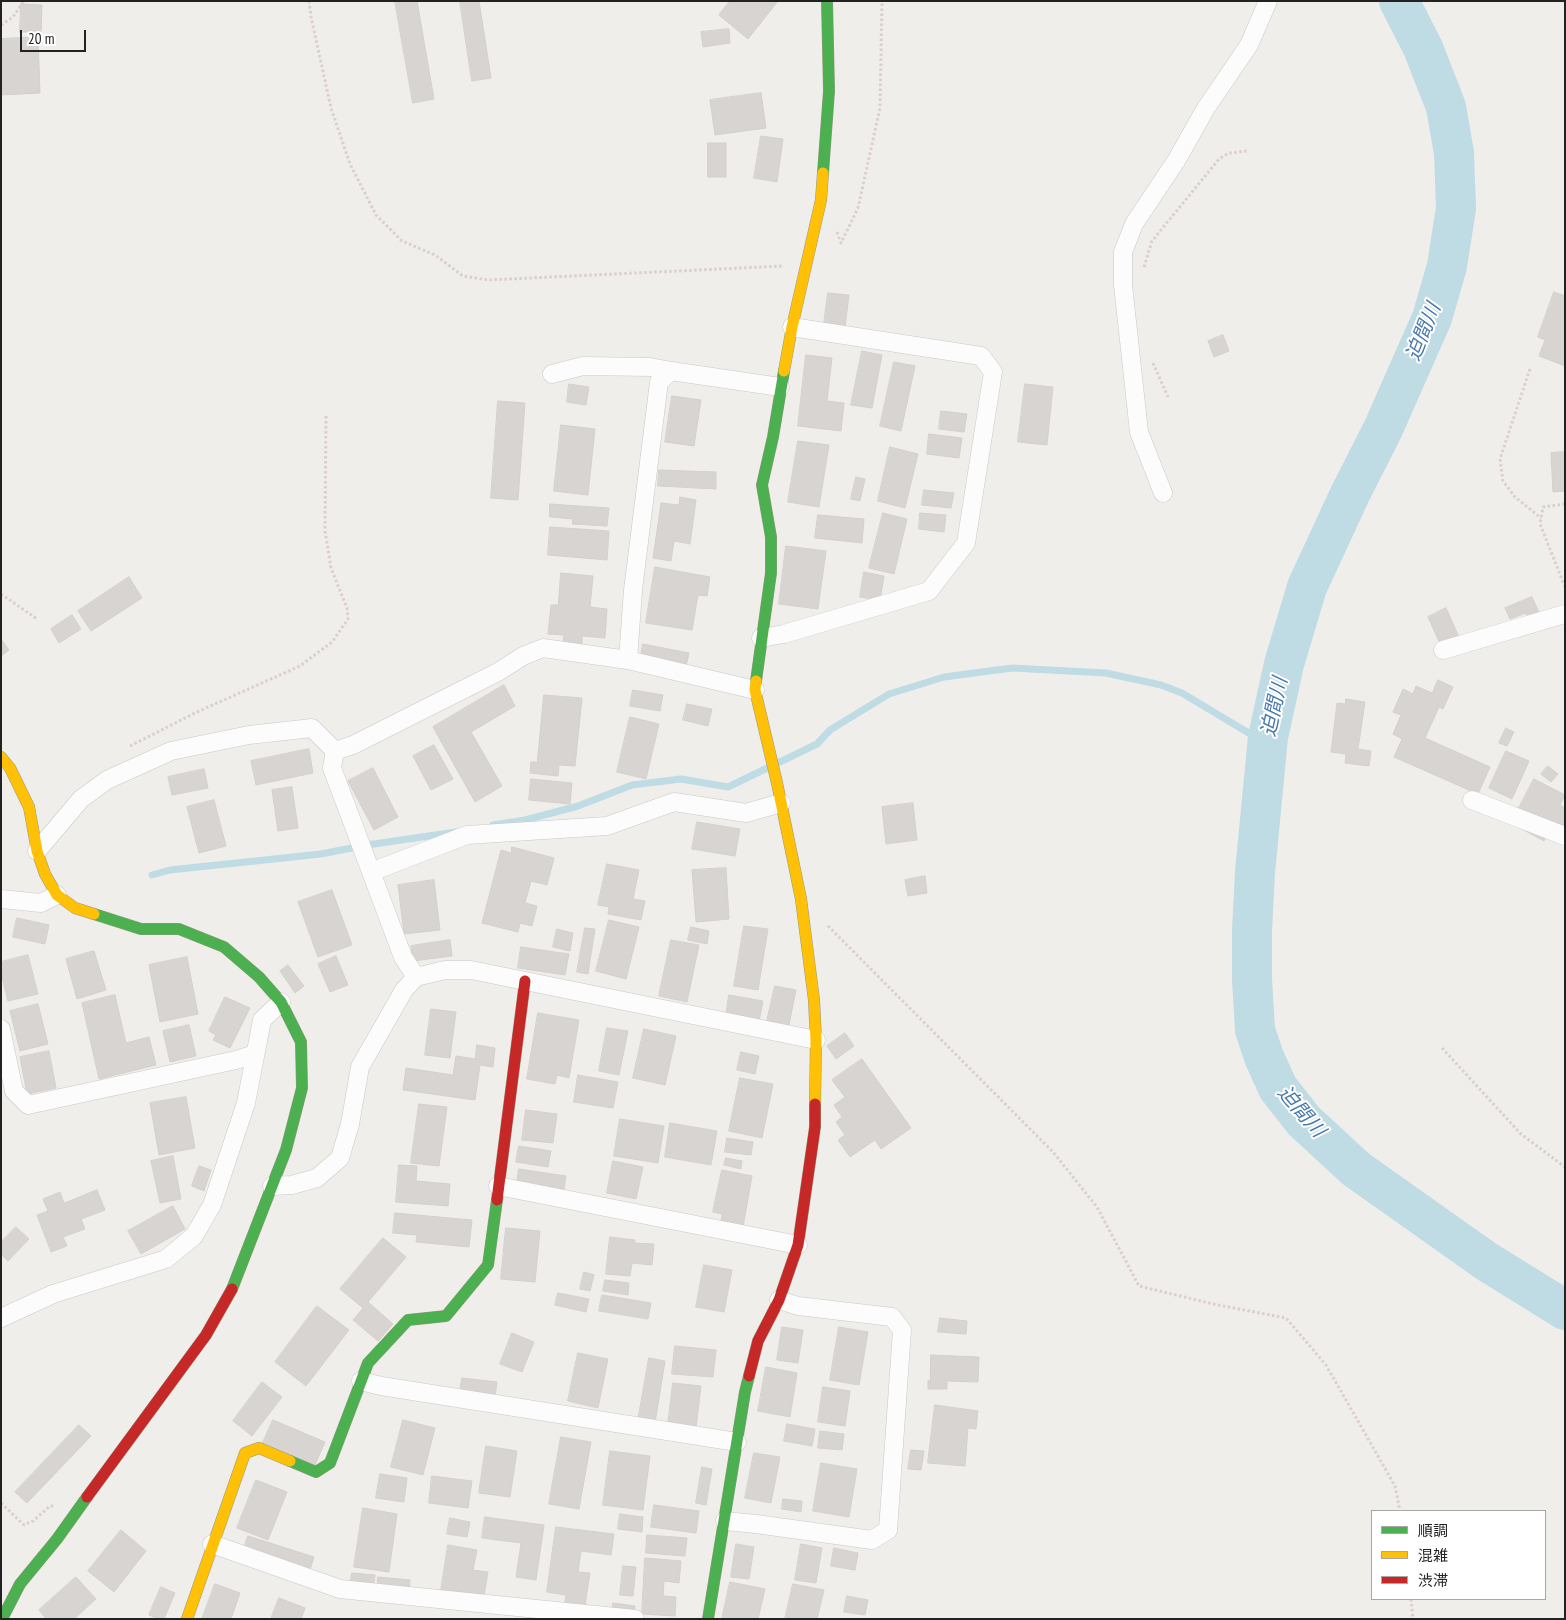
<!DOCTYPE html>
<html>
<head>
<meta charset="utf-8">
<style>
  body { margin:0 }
  #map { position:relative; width:1566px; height:1620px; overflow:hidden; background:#f0eeeb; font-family:"PT Sans Narrow","Noto Sans JP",sans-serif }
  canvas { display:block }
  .frame { position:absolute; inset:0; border:2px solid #222; pointer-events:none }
  .legend { position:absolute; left:1371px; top:1510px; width:175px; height:90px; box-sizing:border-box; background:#fff; border:1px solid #a7a7a7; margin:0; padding:6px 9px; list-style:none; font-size:15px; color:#222 }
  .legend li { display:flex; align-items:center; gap:10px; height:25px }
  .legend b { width:25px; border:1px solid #a7a7a7 }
  .scale { position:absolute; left:20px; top:30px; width:66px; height:22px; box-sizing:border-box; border:2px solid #222; border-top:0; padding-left:6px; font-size:15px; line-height:18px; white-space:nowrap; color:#222; -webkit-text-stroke:4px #fff; paint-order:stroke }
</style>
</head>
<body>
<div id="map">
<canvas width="1566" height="1620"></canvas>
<div class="frame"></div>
<ul class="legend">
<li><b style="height:6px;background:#4caf50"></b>順調</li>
<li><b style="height:6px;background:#ffc107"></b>混雑</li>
<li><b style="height:6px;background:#c62828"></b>渋滞</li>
</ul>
<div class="scale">20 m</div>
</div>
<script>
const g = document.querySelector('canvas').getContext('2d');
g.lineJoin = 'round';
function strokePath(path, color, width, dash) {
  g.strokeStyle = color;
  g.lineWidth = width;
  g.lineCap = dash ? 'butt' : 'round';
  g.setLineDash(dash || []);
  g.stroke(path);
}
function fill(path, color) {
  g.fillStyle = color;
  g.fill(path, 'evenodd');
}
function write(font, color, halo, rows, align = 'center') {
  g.font = font + ' "PT Sans Narrow","Noto Sans JP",sans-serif';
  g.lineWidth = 4;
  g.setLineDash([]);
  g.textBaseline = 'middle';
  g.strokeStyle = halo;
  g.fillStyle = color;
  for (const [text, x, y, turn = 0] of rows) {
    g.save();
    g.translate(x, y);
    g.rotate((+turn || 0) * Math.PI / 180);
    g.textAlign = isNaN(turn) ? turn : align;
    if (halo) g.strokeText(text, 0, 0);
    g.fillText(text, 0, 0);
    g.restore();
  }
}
strokePath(new Path2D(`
  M493,825L525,820L578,806L632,785L681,779L728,787L817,744L830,730L889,694L944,677L1012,668L1106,673L1161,685L1182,693L1267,744
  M152,875L170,870L321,854L367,845L456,832`), '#bfdbe3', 7);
strokePath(new Path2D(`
  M1399,1L1423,48L1446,107L1454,153L1456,208L1447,266L1432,318L1383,429L1350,494L1307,587L1284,664L1268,737L1255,872L1252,931V979L1255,1030L1264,1057L1278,1088L1304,1121L1356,1169L1486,1261L1565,1310`), '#bfdbe3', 40);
const building = new Path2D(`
  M395,1H417L434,99L413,103Z
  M460,1H479L491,78L472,81Z
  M730,1H778L748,39L719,15Z
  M21,4L42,5L41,32H20Z
  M729,29L730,43L703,47L701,32Z
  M38,37L40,93L1,95V39Z
  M761,93L766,128L715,135L710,100Z
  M761,136L783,139L777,182L754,178Z
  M708,143H726V177H708Z
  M1554,292L1565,296V366L1539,356L1545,340L1538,337Z
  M828,293L849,295L845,327L824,324Z
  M1223,335L1229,351L1214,357L1208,341Z
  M862,351L882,355L872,408L851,405Z
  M806,355L832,358L827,401L844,403L841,431L798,426Z
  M894,362L915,366L901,431L880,426Z
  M569,384L589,387L586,405L567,402Z
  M1025,384L1053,387L1047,445L1018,442Z
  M672,396L701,400L694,446L665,442Z
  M498,401L525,403L518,500L491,498Z
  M941,411L967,414L964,432L939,429Z
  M561,425L595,429L588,495L554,491Z
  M929,434L962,438L959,458L927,454Z
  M798,441L829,445L819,507L788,502Z
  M890,447L918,454L905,508L878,501Z
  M1565,452V491L1553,492L1551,453Z
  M659,470L716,472V489L658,486Z
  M856,477L865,479L860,501L851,499Z
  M924,490L954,493L951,508L922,505Z
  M680,497L696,500L690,544L674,541L671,561L653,558L661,503L679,505Z
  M550,504L609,508L607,526L572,524L573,519L550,517Z
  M883,513L907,519L894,574L869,568Z
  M920,513L946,515L944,532L919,529Z
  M818,515L864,519L862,543L815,538Z
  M550,527L609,531L607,560L548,555Z
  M786,546L826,551L818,609L779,604Z
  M655,567L710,577L707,596L698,595L692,630L646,623Z
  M864,572L884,576L880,600L860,597Z
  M561,573L593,576L590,607L607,609L605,638L582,636V645L563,643L564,635L548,634L551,605H558Z
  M129,577L142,598L91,631L78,611Z
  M1532,597L1543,621L1531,626L1526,613L1510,619L1505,608Z
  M1446,608L1459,637L1441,646L1428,617Z
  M72,615L81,629L59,643L51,629Z
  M1,639L9,650L1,656Z
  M643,644L689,653L685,671L640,663Z
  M1438,680L1453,687L1443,709L1439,707L1425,738L1490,767L1478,794L1394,757L1402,739L1393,734L1401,715L1393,712L1403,689L1413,694L1416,686L1432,693Z
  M504,685L515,706L471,732L502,786L475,802L433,727Z
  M633,690L663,695L660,711L630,706Z
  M544,695L582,698L575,766L559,765L558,776L530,773L531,762H537Z
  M1346,699L1365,702L1358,749L1371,751L1369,766L1345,763L1346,754L1331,752L1337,703L1345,704Z
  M687,704L712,709L708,726L683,720Z
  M630,717L659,724L646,779L617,772Z
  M1506,728L1514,732L1507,746L1499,743Z
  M434,745L453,779L431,790L413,756Z
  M309,749L313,773L256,785L251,761Z
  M1506,751L1529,761L1512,799L1489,788Z
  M1548,766L1558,774L1551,782L1541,774Z
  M373,768L398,817L374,830L348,781Z
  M204,769L208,788L172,795L168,777Z
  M531,779L572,783L570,804L529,800Z
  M1534,779L1565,795L1560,805L1565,808V835L1551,828L1544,841L1511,823Z
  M292,787L298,828L278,831L272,790Z
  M214,800L226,846L199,853L187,807Z
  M913,803L917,840L886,844L882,807Z
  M697,822L740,829L735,856L692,849Z
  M512,847L554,858L547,885L531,881L525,903L537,906L532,926L520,923L518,932L482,923L501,850L511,853Z
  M607,864L639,870L633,899L645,901L641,920L608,914L609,907L598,905Z
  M726,868L729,919L696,922L692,870Z
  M925,876L927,893L908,896L905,880Z
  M434,880L440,930L404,934L398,885Z
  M332,890L352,945L318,957L298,902Z
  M17,918L49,925L45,944L13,937Z
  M609,920L639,927L626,979L596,971Z
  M744,926L768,929L758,990L734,986Z
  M691,927L709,931L707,944L688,940Z
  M585,928L595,929L588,974L577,972Z
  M557,929L573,933L570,951L553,947Z
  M450,940L452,956L413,961L411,946Z
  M671,940L699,945L687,1002L659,996Z
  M521,947L569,954L565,975L518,968Z
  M94,951L106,990L77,999L66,959Z
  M28,955L38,994L8,1001L1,973V962Z
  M336,956L348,985L330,992L318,964Z
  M187,957L198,1014L160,1022L149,965Z
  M288,965L304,986L295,993L280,971Z
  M775,986L796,990L789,1025L767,1021Z
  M115,995L126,1043L149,1037L156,1065L99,1079L82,1003Z
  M729,995L763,1001L759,1022L726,1016Z
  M225,997L250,1008L230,1048L213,1040L216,1035L209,1031Z
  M38,1004L48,1044L20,1051L10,1011Z
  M431,1009L456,1012L450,1058L425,1055Z
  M538,1013L579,1020L569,1078L557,1075L555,1084L527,1079Z
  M189,1025L196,1056L170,1062L163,1031Z
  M607,1028L628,1031L619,1075L599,1071Z
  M644,1029L676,1036L665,1085L633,1078Z
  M845,1033L854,1046L836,1059L827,1046Z
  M477,1045L495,1048L493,1067L480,1065L475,1100L403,1090L406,1068L453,1075L456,1056L475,1059Z
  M49,1051L56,1088L27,1094L20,1057Z
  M741,1052L759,1056L755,1074L737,1070Z
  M862,1059L911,1128L881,1149L875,1140L850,1157L838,1140L845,1135L836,1122L842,1117L834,1105L845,1097L832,1080Z
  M578,1075L618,1082L613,1108L574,1102Z
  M740,1078L773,1084L762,1138L729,1131Z
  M186,1097L195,1148L159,1155L150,1103Z
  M419,1104L447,1107L439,1166L411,1163Z
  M526,1110L557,1114L553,1143L522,1140Z
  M620,1119L664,1126L658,1163L614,1156Z
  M670,1123L717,1131L711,1165L665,1157Z
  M727,1138L753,1142L751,1155L725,1152Z
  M519,1146L551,1151L548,1167L516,1162Z
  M173,1156L181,1199L160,1203L151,1161Z
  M726,1158L742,1161L741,1169L724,1165Z
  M613,1161L643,1167L636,1199L607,1193Z
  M399,1165L417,1166L416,1181L450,1184L448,1206L396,1202Z
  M199,1166L211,1170L204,1191L192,1186Z
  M519,1169L566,1176L563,1195L516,1188Z
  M722,1170L752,1176L743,1227L721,1223L722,1214L713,1212Z
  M97,1190L105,1210L81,1219L85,1229L63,1237L67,1246L51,1252L37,1215L48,1211L43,1199L60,1192L64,1203Z
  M173,1206L185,1229L141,1254L128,1231Z
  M395,1213L472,1220L469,1247L416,1242L417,1235L393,1233Z
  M16,1227L29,1239L8,1261L1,1254V1242Z
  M506,1228L540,1231L535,1282L501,1279Z
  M610,1237L635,1240V1243L654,1244L652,1265L632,1263L630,1276L606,1274Z
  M383,1238L406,1257L368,1302L393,1324L378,1341L353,1320L363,1308L340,1289Z
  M704,1265L732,1270L724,1312L696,1307Z
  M584,1272L594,1275L590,1291L580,1289Z
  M605,1280L629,1283L628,1295L603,1291Z
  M558,1293L589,1299L586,1312L555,1305Z
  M602,1295L651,1303L648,1319L599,1311Z
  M317,1306L349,1330L306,1386L275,1362Z
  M940,1318L967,1321L966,1334L938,1332Z
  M782,1327L803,1330L798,1363L777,1360Z
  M839,1327L868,1332L859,1385L830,1380Z
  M512,1333L534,1342L522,1372L500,1364Z
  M675,1346L716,1350L713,1377L672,1374Z
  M578,1353L608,1359L598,1408L568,1401Z
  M931,1355L979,1357L978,1382L947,1381V1389H928V1380L930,1381Z
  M649,1358L665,1361L655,1423L638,1421Z
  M766,1367L797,1373L790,1417L758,1411Z
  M462,1378L497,1382L494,1404L459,1400Z
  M262,1382L282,1397L252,1436L233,1421Z
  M673,1383L701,1386L696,1428L668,1425Z
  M823,1387L850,1391L845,1426L818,1422Z
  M935,1405L978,1411L976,1429L968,1428L965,1466L928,1463Z
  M273,1420L325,1442L314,1467L262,1445Z
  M403,1420L435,1428L423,1475L391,1467Z
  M787,1424L815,1429L812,1446L784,1441Z
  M79,1425L91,1436L27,1503L15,1492Z
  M820,1431L844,1434L842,1450L818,1448Z
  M561,1437L591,1442L579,1509L549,1504Z
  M486,1446L517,1451L510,1497L479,1493Z
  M911,1450L924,1451L921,1470L908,1469Z
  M610,1451L650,1456L643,1510L603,1505Z
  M754,1453L780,1457L771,1503L745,1498Z
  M821,1463L857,1469L849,1517L813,1511Z
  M702,1467L712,1469L706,1505L696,1503Z
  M380,1474L407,1478L404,1502L376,1498Z
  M432,1476L472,1481L468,1508L429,1503Z
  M256,1480L287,1492L268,1540L237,1528Z
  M783,1499L802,1501L801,1512L782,1509Z
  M654,1505L699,1511L696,1533L651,1527Z
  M363,1508L397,1514L389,1572L354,1567Z
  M620,1514L643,1517L642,1532L618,1529Z
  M485,1517L544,1525L536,1580L516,1577L521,1543L482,1538Z
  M450,1518L470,1522L467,1537L447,1534Z
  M556,1527L614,1534L611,1555L581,1551L578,1572L590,1573L584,1612L564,1609L566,1595L547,1592Z
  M121,1530L146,1551L114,1592L88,1571Z
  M647,1535L687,1538L685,1556L646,1553Z
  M248,1536L314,1557L307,1579L241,1558Z
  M736,1544L754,1547L749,1579L731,1577Z
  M801,1544L822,1548L816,1583L795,1580Z
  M448,1545L477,1550L473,1570L488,1572L483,1602L440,1597Z
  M834,1548L858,1553L855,1570L831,1566Z
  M645,1558L681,1561L679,1583L664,1581L663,1596L676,1597L675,1616L642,1614Z
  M623,1566L636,1567L633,1596L620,1595Z
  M352,1573L375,1575L372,1598L349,1595Z
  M76,1577L96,1599L74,1619H46L39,1610Z
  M378,1577L410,1580L408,1598L377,1595Z
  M730,1582L765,1589L758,1619H722Z
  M215,1584L240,1593L231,1619H202Z
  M793,1584L824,1590L817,1619H785Z
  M161,1587L175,1593L164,1619H159L149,1615Z
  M847,1596L868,1600L865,1615L844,1612Z
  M279,1598L305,1608L301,1619H271Z
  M613,1603L635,1606L633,1619H611Z`);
fill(building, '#d7d4d2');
strokePath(building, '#d3d0cc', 1);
const street = new Path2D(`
  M552,374L583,366L650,367L671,371
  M1163,493L1139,432L1123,285V252L1134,224L1176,161L1206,108L1249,45L1268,1
  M761,638L784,634L929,591L966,543L993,372L981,356L792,327
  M1443,650L1565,614
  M628,660L633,590L659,382L671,371L780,387
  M335,751L353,745L498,672L523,656L543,648L628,660L755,690
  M335,751L332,768L403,957L416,977
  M1472,800L1565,836
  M37,851L81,799L107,780L171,751L249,735L312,728L335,751
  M371,872L467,835L607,826L674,802L746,813L781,803
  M1,899L41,903L57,895
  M1,1029L14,1091L28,1105L236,1060L255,1054
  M272,1186L292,1185L317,1178L340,1158L350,1124L360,1067L404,990L416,977L445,970H471L816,1040
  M498,1186L798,1245
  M1,1318L53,1294L166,1259L194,1236L212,1205L246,1103L262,1020L281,1002
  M361,1381L381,1386L737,1442
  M725,1521L756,1524L872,1540L888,1530L902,1330L892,1317L798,1306L779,1300
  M212,1544L340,1589L635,1619`);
const fast = new Path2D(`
  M823,173L829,91L827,1
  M756,681L771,573V537L762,485L773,437L784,371
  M94,914L141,929H179L224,947L259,977L281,1002L301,1042L302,1088L286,1150L232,1289
  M290,1461L316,1472L330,1463L368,1363L408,1320L446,1316L488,1265L497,1200
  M2,1619L20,1584L57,1539L87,1497
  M708,1619L745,1392L749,1376`);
const slow = new Path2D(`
  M784,371L792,327L821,200L823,173
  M756,681L755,690L777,783L801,899L814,1000L816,1040L815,1104
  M1,757L10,768L29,807L37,851L45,874L57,895L75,908L94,914
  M187,1619L245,1453L259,1448L290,1461`);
const jam = new Path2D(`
  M497,1200L525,981
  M749,1376L758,1341L779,1300L798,1245L815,1127V1104
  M87,1497L206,1335L232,1289`);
strokePath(street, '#c9c8c7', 19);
strokePath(fast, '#999a82', 12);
strokePath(slow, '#999a82', 12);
strokePath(jam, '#999a82', 12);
strokePath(new Path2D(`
  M309,1L311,17L331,108L350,164L376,215L402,241L435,255L463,276L488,280L783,266
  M1,25L13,17L24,1
  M837,232L841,243L858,208L880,108L882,1
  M1144,267L1152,241L1219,159L1229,153L1247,151
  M1153,363L1168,397
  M1530,369L1500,459L1503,481L1515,497L1541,518
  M1565,504L1543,507L1540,524L1565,587
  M1,594L37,619
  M130,746L197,712L300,666L332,642L348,619L347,608L331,568L325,531L326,414
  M828,926L1053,1152L1097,1207L1139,1286L1213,1304L1286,1318L1326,1365L1395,1486L1400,1511
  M1442,1048L1521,1134L1565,1167
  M1,1503L24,1525L33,1521L50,1506H54
  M1411,1599L1413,1619`), '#dccecd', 3, [2.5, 2.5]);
strokePath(street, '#fdfcfc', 18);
strokePath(fast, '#4caf50', 11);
strokePath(slow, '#ffc107', 11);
strokePath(jam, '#c62828', 11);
write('italic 20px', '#4a7aab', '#fff', [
  ["迫間川",1424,332,-68],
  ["迫間川",1275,707,-78],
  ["迫間川",1301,1112,49]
]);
</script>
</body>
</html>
